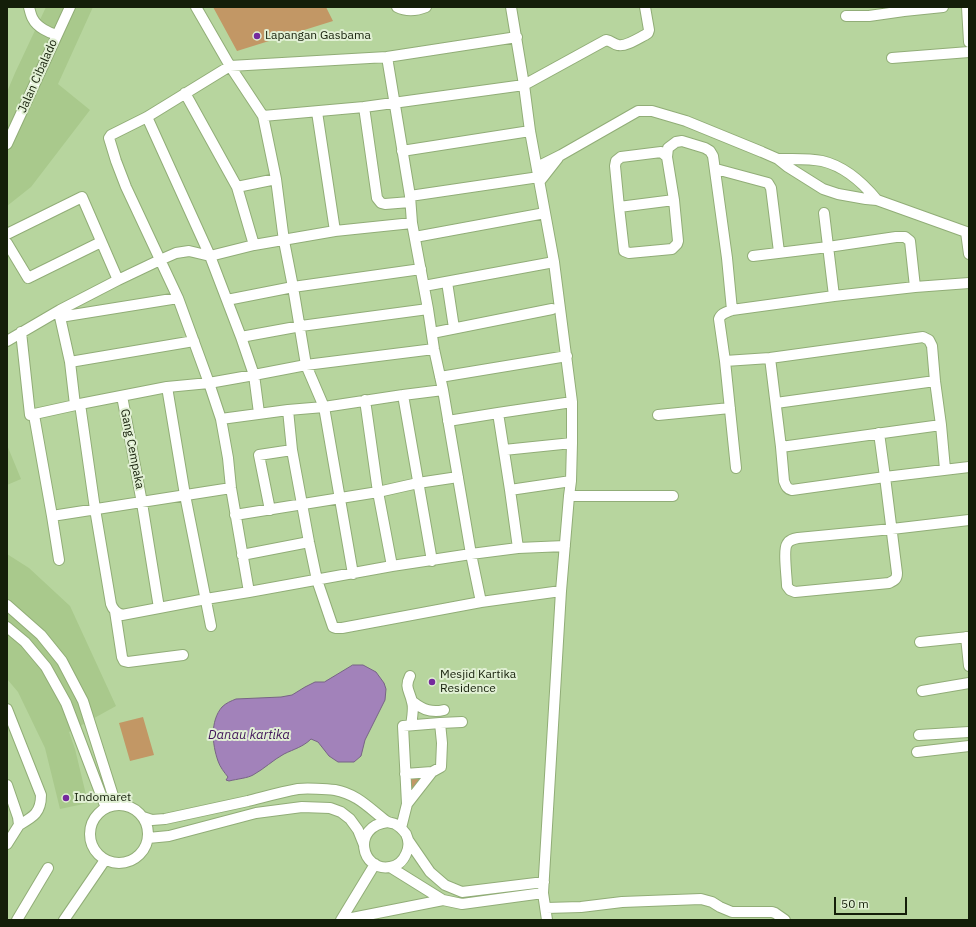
<!DOCTYPE html>
<html>
<head>
<meta charset="utf-8">
<style>
  body { margin:0 }
  #map { position:relative; width:976px; height:927px; overflow:hidden; background:#b7d59e; font-family:"IBM Plex Sans",sans-serif }
  canvas { display:block }
  .frame { position:absolute; inset:0; border:8px solid #141e09; pointer-events:none }
  .scale { position:absolute; left:834px; top:897px; width:73px; height:18px; box-sizing:border-box; border:2px solid #141e09; border-top:0; padding-left:5px; font-size:12px; line-height:14px; white-space:nowrap; color:#141e09; -webkit-text-stroke:3px #e1f0d4; paint-order:stroke }
</style>
</head>
<body>
<div id="map">
<canvas width="976" height="927"></canvas>
<div class="frame"></div>
<div class="scale">50 m</div>
</div>
<script>
const g = document.querySelector('canvas').getContext('2d');
g.lineJoin = 'round';
function fill(path, color) {
  g.fillStyle = color;
  g.fill(path, 'evenodd');
}
function strokePath(path, color, width, dash) {
  g.strokeStyle = color;
  g.lineWidth = width;
  g.lineCap = dash ? 'butt' : 'round';
  g.setLineDash(dash || []);
  g.stroke(path);
}
function write(font, color, halo, rows, align = 'center') {
  g.font = font + ' "IBM Plex Sans",sans-serif';
  g.lineWidth = 4;
  g.setLineDash([]);
  g.textBaseline = 'middle';
  g.strokeStyle = halo;
  g.fillStyle = color;
  for (const [text, x, y, turn = 0] of rows) {
    g.save();
    g.translate(x, y);
    g.rotate((+turn || 0) * Math.PI / 180);
    g.textAlign = isNaN(turn) ? turn : align;
    if (halo) g.strokeText(text, 0, 0);
    g.fillText(text, 0, 0);
    g.restore();
  }
}
fill(new Path2D(`
  M46,7H93L58,84L90,110L31,187L7,206V92L15,73Z
  M7,445L21,479L7,485Z
  M7,554L29,568L70,606L116,706L69,732L75,749L88,803L60,809L45,748L18,692L7,679Z`), '#a9c98c');
fill(new Path2D(`
  M213,7H326L333,21L237,51Z
  M143,717L154,755L130,761L119,723Z
  M409,776H422L412,790H410Z`), '#c29765');
const water = new Path2D(`
  M353,665H363L376,672L384,683L386,689L385,700L365,740L361,756L354,762H338L329,756L318,742L311,739C303,747 294,749 284,754C273,760 264,769 253,775C248,778 237,779 229,781L226,780L228,777C224,772 220,767 218,761C212,744 210,721 222,707C226,703 231,701 236,699L281,697L292,695L305,687L315,682H324Z`);
fill(water, '#a282ba');
strokePath(water, '#776485', 1);
const minor = new Path2D(`
  M29,7C30,11 31,16 33,19C37,27 49,33 57,35
  M196,7L230,66L263,116L276,179L284,241L293,287L306,365L324,407L353,574
  M397,7C407,12 416,11 426,7
  M511,7L524,85L530,131L554,262L572,402V443L571,481L569,496L561,591L543,893L547,920
  M967,7L969,42
  M846,16H869L904,11L943,7
  M387,57L410,196L412,223L428,309L434,349L443,390L471,554L481,602
  M892,58L969,52
  M185,93L237,187L254,245
  M364,107L377,198L381,203L385,204L410,202
  M317,112L335,231
  M263,116L364,107L524,85L606,40C612,41 613,44 618,45C625,47 639,38 645,35L648,33L649,30L645,7
  M147,117L210,256L241,337L254,375L259,413
  M7,144L70,7
  M402,151L530,131
  M667,157L674,200L678,241L677,244L672,249L629,253L624,251L619,207L674,200
  M778,159C792,159 808,158 822,161C844,166 863,183 877,200
  M537,167L561,155L638,111H652L686,121L762,152L778,159L788,167L823,189L838,194L866,199L877,200L969,233
  M716,169L768,183L771,188L779,252
  M540,181L558,158
  M237,187L276,179
  M410,196L539,177
  M619,207L615,166L616,161L621,157L661,152L667,157L668,148L676,142L682,141L705,148L710,151L713,156L727,258L732,310C727,312 721,313 719,319L725,361L736,468
  M824,213L834,296
  M966,232L969,254
  M7,234L82,197L118,280
  M415,237L545,213
  M7,243L28,278L101,242
  M753,256L828,247L896,237H905L910,241L915,287
  M447,282L454,328
  M424,286L554,262
  M227,300L293,287L421,269
  M60,310V317L70,362L75,405
  M732,310L834,296L915,287L969,283
  M60,317L178,298
  M21,332L30,415L80,404L167,387L209,383L254,375L306,365L434,349
  M432,333L552,309
  M241,337L301,326L428,309
  M7,341L60,310L118,280L160,260L176,253L189,251L210,256L254,245L335,231L412,223
  M770,358L781,447L784,481C786,486 787,489 792,490L885,477L879,433
  M725,361L770,358L923,337L929,340L932,346L935,381L941,425L945,469
  M70,362L194,341
  M440,377L567,356
  M167,387L185,495L211,626
  M403,395L432,561
  M122,396L142,503L159,608
  M365,400L378,492L392,566
  M776,403L935,381
  M80,404L95,509L111,604C113,610 116,613 122,615L159,608L206,599L249,592L392,566L471,554L518,548L565,546
  M288,410L292,450L309,542L317,580L333,627L336,628H342L481,602L561,591
  M498,413L510,490L518,548
  M34,415L52,516L59,560
  M658,415L730,408
  M221,419L288,410L324,407L403,395L443,390
  M448,421L498,413L572,402
  M781,447L941,425
  M504,450L572,443
  M969,467L885,477L897,573C897,579 895,580 889,583L795,592L790,590L787,586C787,578 783,550 787,544C789,540 793,539 798,538L892,529L969,520
  M510,490L571,481
  M569,496H673
  M270,510L259,455L292,450
  M235,515L378,492L418,483L458,477
  M52,516L231,488
  M242,555L309,542
  M249,592L231,488L228,458L221,419L209,383L178,298L126,187L116,161L109,138L111,135L147,117L230,66L387,57L517,37
  M7,605L41,635L62,661L83,701L116,805
  M115,611L122,657L124,661L128,662L183,655
  M7,627L25,642L46,667L66,703L106,808
  M966,637L969,666
  M920,642L969,637
  M410,676C404,688 410,691 412,702C414,708 412,719 411,725
  M922,691L969,683
  M413,702C423,710 432,713 444,710
  M7,709L41,795C41,813 33,817 19,825
  M440,723L462,722
  M919,735L969,732
  M917,752L969,746
  M405,774L432,772
  M7,785L18,817L19,825L7,844
  M90 834a29 29 0 1 1 58 0a29 29 0 1 1-58 0Z
  M143,817L152,820L165,819C192,813 220,807 248,801C264,797 281,792 298,789C306,788 327,789 335,790C357,794 369,808 386,821C389,823 392,823 395,824C399,826 403,830 406,834C409,840 409,848 406,854C403,861 397,866 390,867C361,872 351,826 388,822
  M401,828L407,804L432,772L441,767L442,743L440,723L403,726L407,804
  M148,838L169,836L256,813L302,807L330,808L341,812L350,819L358,830L364,845
  M408,840L430,872L445,885L462,892L544,882
  M390,867L443,900L462,904L543,893
  M546,908L581,907L622,902L701,899L712,902L720,907L732,912H772L775,913L785,920
  M17,920L48,868
  M64,920L105,860
  M341,920L375,864
  M342,920L443,900`);
strokePath(minor, '#91ad77', 12);
strokePath(minor, '#fff', 10);
for (const [x, y, r, color] of [
  [257,36,4,"#752a9d"],
  [432,682,4,"#752a9d"],
  [66,798,4,"#752a9d"]
]) {
  const dot = new Path2D();
  dot.arc(x, y, r, 0, 2 * Math.PI);
  g.fillStyle = color;
  g.fill(dot);
  strokePath(dot, '#e1f0d4', 1.5);
}
write('12px', '#141e09', '#e1f0d4', [
  ["Lapangan Gasbama",265,36],
  ["Mesjid Kartika",440,675],
  ["Residence",440,689],
  ["Indomaret",74,798]
], 'left');
write('12px', '#141e09', '#e1f0d4', [
  ["Jalan Cibalado",38,76,-66],
  ["Gang Cempaka",132,449,79]
]);
write('italic 13px', '#411559', '#e1f0d4', [
  ["Danau kartika",249,735]
]);
</script>
</body>
</html>
